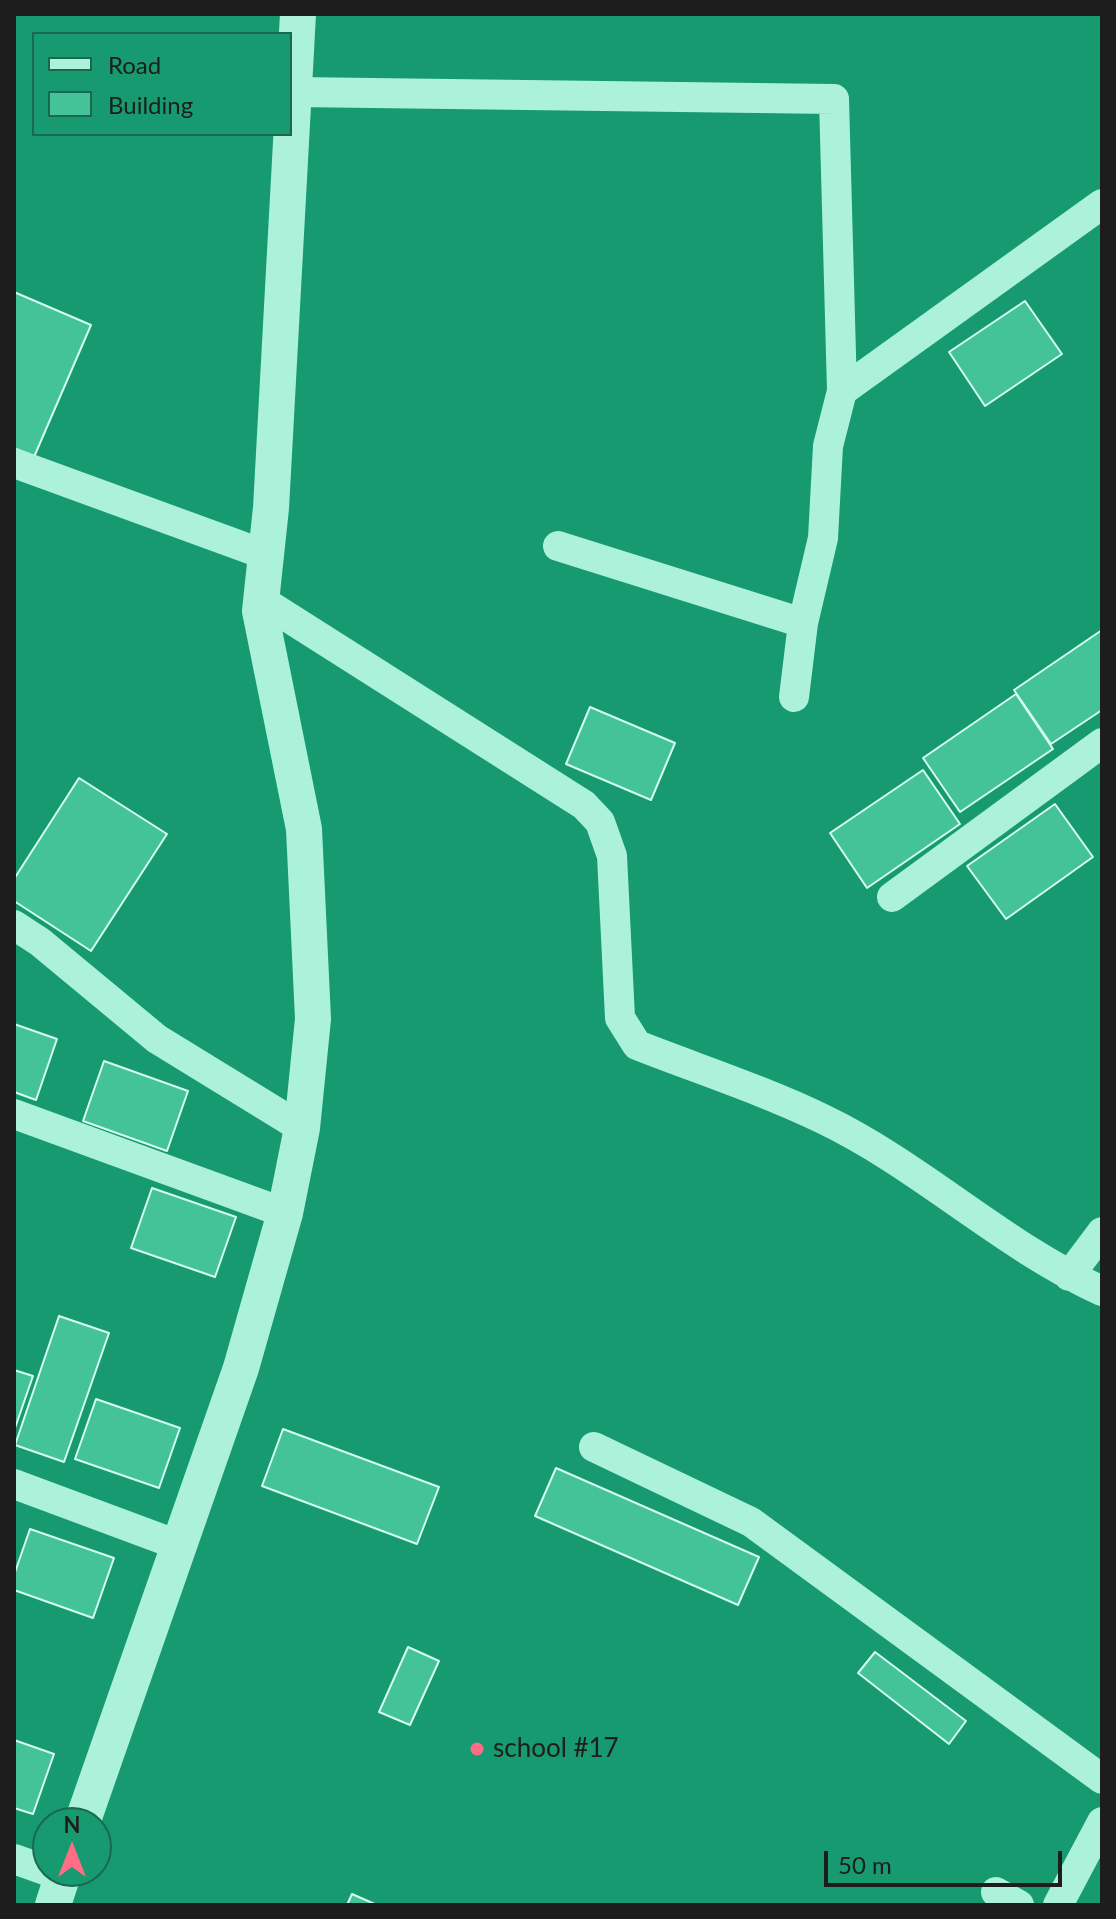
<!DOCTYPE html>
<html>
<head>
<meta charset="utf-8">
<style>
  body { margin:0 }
  #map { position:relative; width:1116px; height:1919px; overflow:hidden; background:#179a70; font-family:Lato,sans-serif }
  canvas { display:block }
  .frame { position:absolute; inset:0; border:16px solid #1d1d1d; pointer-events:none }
  .legend { position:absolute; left:32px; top:32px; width:260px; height:104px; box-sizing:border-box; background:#179a70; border:2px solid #19684f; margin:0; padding:10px 14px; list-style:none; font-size:24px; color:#1d1d1d }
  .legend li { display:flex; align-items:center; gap:16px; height:40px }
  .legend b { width:40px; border:2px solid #19684f }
  .north { position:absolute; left:32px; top:1807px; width:80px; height:80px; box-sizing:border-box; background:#179a70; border:2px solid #19684f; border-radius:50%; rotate:0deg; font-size:22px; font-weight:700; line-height:32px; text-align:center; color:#1d1d1d }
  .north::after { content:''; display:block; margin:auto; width:28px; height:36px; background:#ff6d86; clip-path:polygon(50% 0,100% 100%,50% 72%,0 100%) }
  .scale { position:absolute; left:824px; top:1851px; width:238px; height:36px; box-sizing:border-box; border:4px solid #1d1d1d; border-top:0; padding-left:10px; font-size:24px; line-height:28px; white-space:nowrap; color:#1d1d1d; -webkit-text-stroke:6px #179a70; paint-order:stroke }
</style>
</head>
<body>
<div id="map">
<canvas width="1116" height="1919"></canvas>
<div class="frame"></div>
<ul class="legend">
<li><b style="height:10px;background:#acf2db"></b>Road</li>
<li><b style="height:22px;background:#44c399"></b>Building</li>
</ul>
<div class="north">N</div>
<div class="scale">50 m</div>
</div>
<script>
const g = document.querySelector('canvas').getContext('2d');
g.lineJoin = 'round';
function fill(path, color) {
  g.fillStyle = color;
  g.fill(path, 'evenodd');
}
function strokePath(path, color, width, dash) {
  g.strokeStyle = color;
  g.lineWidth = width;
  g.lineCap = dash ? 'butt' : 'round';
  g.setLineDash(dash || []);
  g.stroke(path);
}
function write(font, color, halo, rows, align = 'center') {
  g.font = font + ' Lato,sans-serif';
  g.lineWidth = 7;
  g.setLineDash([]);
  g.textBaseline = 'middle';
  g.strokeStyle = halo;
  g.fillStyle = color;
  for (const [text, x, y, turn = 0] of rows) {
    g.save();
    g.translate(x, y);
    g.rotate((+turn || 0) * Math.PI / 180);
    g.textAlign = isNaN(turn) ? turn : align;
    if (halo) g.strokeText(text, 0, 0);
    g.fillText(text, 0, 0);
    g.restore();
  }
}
const building = new Path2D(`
  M14,292L91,325L34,457L14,448Z
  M1025,301L1062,354L985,406L949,352Z
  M1102,630V710L1051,744L1014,690Z
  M1016,694L1053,749L960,812L923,758Z
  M590,707L675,743L651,800L566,764Z
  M923,770L960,824L867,888L830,833Z
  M79,778L167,834L91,951L14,901V879Z
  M1055,804L1093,857L1006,919L967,866Z
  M14,1024L57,1039L36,1100L14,1092Z
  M104,1061L188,1091L167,1151L83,1121Z
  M152,1188L236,1217L215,1277L131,1248Z
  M59,1316L109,1333L64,1462L15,1445Z
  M14,1370L33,1376L15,1428L14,1427Z
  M96,1399L180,1428L159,1488L75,1459Z
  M283,1429L439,1487L417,1544L262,1486Z
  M556,1468L759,1557L738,1605L535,1516Z
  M30,1529L114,1558L93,1618L14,1590V1575Z
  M408,1647L439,1661L410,1725L379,1712Z
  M875,1652L966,1721L949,1744L858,1673Z
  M14,1740L54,1754L33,1814L14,1808Z
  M352,1894L377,1905H347Z`);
fill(building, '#44c399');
strokePath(building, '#d4fcef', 2);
strokePath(new Path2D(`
  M295,92L834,99L842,391L1102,204
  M14,463L266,555
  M558,546L803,623
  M261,600L584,805L600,822L612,856L620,1018L637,1045C698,1069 763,1090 823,1119C921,1166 1003,1246 1102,1291
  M794,697L803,623L823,538L828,446L842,391
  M892,897L1102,743
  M14,925L40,942L157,1039L302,1128
  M14,1114L285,1213
  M1069,1276L1102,1232
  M594,1447L751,1522L1102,1779
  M14,1484L178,1545
  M14,1859L62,1876
  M996,1892L1019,1905
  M1058,1905L1102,1822`), '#acf2db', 30);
strokePath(new Path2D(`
  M82,1823L241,1368L285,1213L302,1128L313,1019L304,829L260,611L271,508L298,14
  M53,1905L64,1871`), '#acf2db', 36);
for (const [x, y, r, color] of [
  [477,1749,8,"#ff6d86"]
]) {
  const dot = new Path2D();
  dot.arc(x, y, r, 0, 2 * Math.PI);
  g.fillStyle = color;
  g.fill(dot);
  strokePath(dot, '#179a70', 3);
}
write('26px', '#1d1d1d', '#179a70', [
  ["school #17",493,1749]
], 'left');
</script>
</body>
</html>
